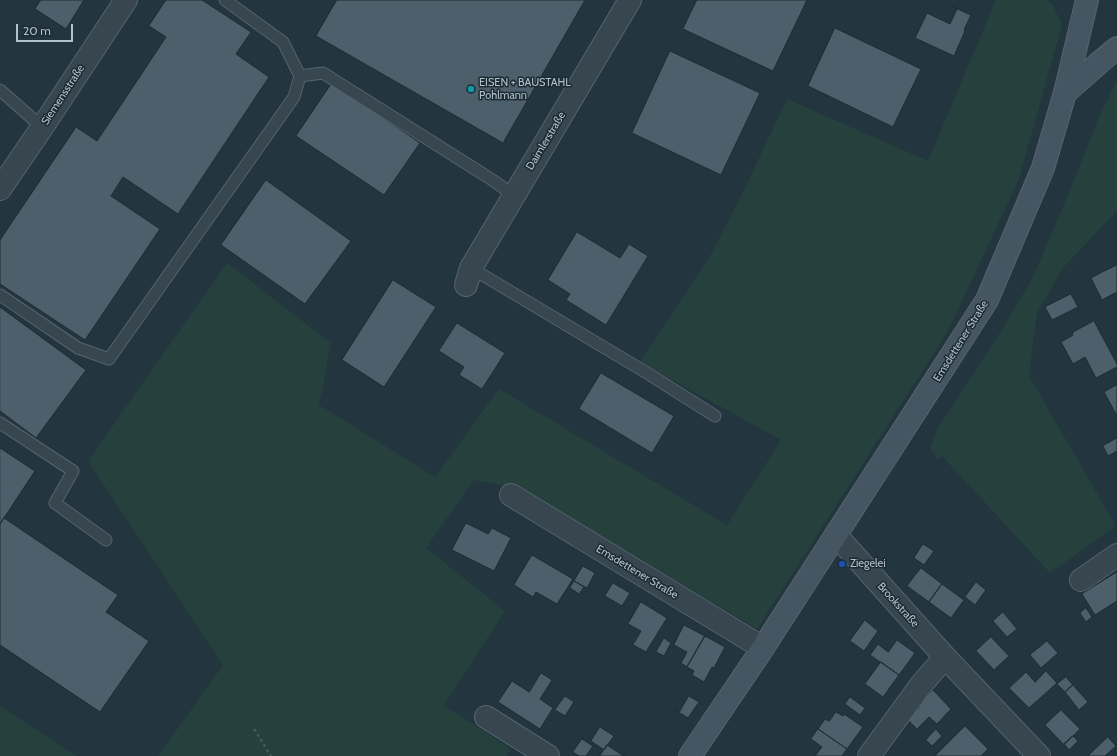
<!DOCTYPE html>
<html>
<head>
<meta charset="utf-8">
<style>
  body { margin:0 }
  #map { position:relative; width:1117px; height:756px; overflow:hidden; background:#23353f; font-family:Cabin,sans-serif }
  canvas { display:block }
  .scale { position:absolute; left:16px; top:24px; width:57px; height:18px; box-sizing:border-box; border:2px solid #b3c1ca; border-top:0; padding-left:5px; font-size:12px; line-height:14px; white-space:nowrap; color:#b3c1ca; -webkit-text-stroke:3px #1c2b34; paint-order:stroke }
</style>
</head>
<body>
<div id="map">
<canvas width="1117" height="756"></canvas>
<div class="scale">20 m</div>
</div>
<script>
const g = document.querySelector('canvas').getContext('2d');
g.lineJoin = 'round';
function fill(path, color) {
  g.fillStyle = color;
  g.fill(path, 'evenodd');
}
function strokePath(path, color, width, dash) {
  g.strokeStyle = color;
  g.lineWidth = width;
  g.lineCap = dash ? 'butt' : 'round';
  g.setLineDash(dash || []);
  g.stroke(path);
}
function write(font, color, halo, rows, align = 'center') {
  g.font = font + ' Cabin,sans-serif';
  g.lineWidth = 3;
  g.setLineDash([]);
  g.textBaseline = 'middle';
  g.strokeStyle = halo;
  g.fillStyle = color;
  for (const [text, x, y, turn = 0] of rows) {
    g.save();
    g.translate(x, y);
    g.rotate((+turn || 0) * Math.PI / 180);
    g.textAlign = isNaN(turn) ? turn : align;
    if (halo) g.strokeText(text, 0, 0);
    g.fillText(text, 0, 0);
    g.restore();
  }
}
fill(new Path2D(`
  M996,0H1045L1052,3L1062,25L1019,179L948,331L757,629L520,488L474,480L426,548L505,611L444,705L511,749L507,756H158L223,665L88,461L227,263L331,343L319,405L435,477L499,389L727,525L781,440L640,362L710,256L741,196L787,99L928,161Z
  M1117,80V211L1062,269L1037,313L1029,376L1116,526L1050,573L942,456L938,460L930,448L938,428L1001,331L1033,277L1068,195L1099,117Z
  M0,706L77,756H0Z`), '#25403d');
const building = new Path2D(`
  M41,0H84L66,29L35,9Z
  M166,0H202L251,32L236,54L269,77L178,214L123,177L111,196L160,229L85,340L0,284V240L76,127L97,141L166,37L149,26Z
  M337,0H585L503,143L316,36Z
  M697,0H807L773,71L683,29Z
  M953,7L971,15L964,30L965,31L954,56L915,38L927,13L950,24L957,9Z
  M835,28L921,69L893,127L808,86Z
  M670,51L760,93L721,175L632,133Z
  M332,83L420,143L384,195L296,136Z
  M266,180L351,241L305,304L221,245Z
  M577,232L620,258L629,244L648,256L606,325L566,300L570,294L548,280Z
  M1117,265V292L1102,300L1091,278Z
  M393,280L436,307L384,387L342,360Z
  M1071,294L1078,307L1052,320L1045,307Z
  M0,307L86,370L36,438L0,411Z
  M1094,321L1117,364V367L1096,378L1085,357L1073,364L1061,342L1073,335L1072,333Z
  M457,323L505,353L482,389L459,375L464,367L439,351Z
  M601,373L674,416L652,453L579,409Z
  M1117,385V416L1104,392Z
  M1117,438V451L1108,456L1103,446Z
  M0,448L35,471L0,524Z
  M4,518L118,595L106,612L149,641L100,712L0,645V524Z
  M466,523L488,534L492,528L511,538L494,571L452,550Z
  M923,544L934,551L924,565L914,558Z
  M532,555L573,579L557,604L536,592L533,597L514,585Z
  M583,566L595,573L587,588L574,581Z
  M921,568L942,584L929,602L907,586Z
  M1117,572V601L1095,615L1082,594Z
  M574,581L584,587L579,594L570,588Z
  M976,582L986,590L975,605L965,597Z
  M613,583L630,593L622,606L605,596Z
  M942,584L964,600L951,618L929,602Z
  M641,602L667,618L646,652L632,644L633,643H634L641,631L628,624Z
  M1086,608L1092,617L1086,622L1080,613Z
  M1003,612L1017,629L1007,637L993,621Z
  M865,620L878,631L864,651L850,641Z
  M684,625L705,636L687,667L681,663L687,652L674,645Z
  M705,636L725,647L714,668L712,667L704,682L692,675L694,671L687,667Z
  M991,637L1009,656L994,670L976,651Z
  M664,638L671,643L664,656L656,652Z
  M897,640L915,653L899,675L870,655L878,644L888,652Z
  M1047,641L1058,653L1041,668L1030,655Z
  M881,662L899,675L883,697L865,684Z
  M1046,671L1057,683L1029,708L1009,688L1026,672L1035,682Z
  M541,673L552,680L540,699L553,708L540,729L498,702L512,681L529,692Z
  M1066,677L1073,685L1065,692L1057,684Z
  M1073,685L1088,702L1079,710L1065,692Z
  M933,690L951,709L937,724L929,717L917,729L907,719L920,707L918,705Z
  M565,696L574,702L565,716L555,710Z
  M689,696L699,702L688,718L675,710V709L679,712Z
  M850,697L865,708L860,715L845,704Z
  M1061,710L1080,729L1064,745L1045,725Z
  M836,712L843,716L844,714L863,727L847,749L818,729L825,719L829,721Z
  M965,726L988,749L981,756H935Z
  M600,727L614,736L604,750L591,741Z
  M818,729L847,749L842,756H815L822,747L811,739Z
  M936,729L942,736L932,746L926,740Z
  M1073,736L1078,741L1069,750L1064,744Z
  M1108,737L1116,746L1105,756H1088Z
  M582,739L593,746L586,756H579L573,752Z
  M607,745L622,755L625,756H600Z`);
fill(building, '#4c5f6a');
strokePath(building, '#1e2d36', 1);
const service = new Path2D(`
  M300,76L323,73L494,181L513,195
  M0,90L42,127
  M471,268L647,373L715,416
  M0,295L78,348L109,359L294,97L300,76L283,42L225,0
  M0,423L73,471L55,503L106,540`);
const minor = new Path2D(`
  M0,189L41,129L126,0
  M466,285L471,268L630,0
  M511,495L763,648
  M836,535L945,657L1039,756
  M1081,580L1117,555
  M486,717L548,756
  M869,756L921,685L945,657`);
const secondary = new Path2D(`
  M1065,93L1100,62L1117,48
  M690,756L763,648L987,300L1043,168L1065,93L1087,0`);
strokePath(service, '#55646d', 13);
strokePath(minor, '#55646d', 24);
strokePath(secondary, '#55646d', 24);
strokePath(new Path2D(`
  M254,729L271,756`), '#435c59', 2.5, [3, 3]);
strokePath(service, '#37464f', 11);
strokePath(minor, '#37464f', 22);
strokePath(secondary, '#455662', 22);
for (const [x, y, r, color] of [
  [471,89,4,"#0f9aa8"],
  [842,564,4,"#1a4fb4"]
]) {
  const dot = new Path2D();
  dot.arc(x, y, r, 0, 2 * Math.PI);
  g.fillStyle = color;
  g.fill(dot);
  strokePath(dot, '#1c2b34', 1.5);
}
write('11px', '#b3c1ca', '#1c2b34', [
  ["EISEN + BAUSTAHL",479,83],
  ["Pohlmann",479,96],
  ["Ziegelei",850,564]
], 'left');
write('11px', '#b3c1ca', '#1c2b34', [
  ["Siemensstraße",63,95,-57],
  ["Daimlerstraße",546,141,-59],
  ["Emsdettener Straße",961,341,-58],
  ["Emsdettener Straße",637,572,31],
  ["Brookstraße",898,605,48]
]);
</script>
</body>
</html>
